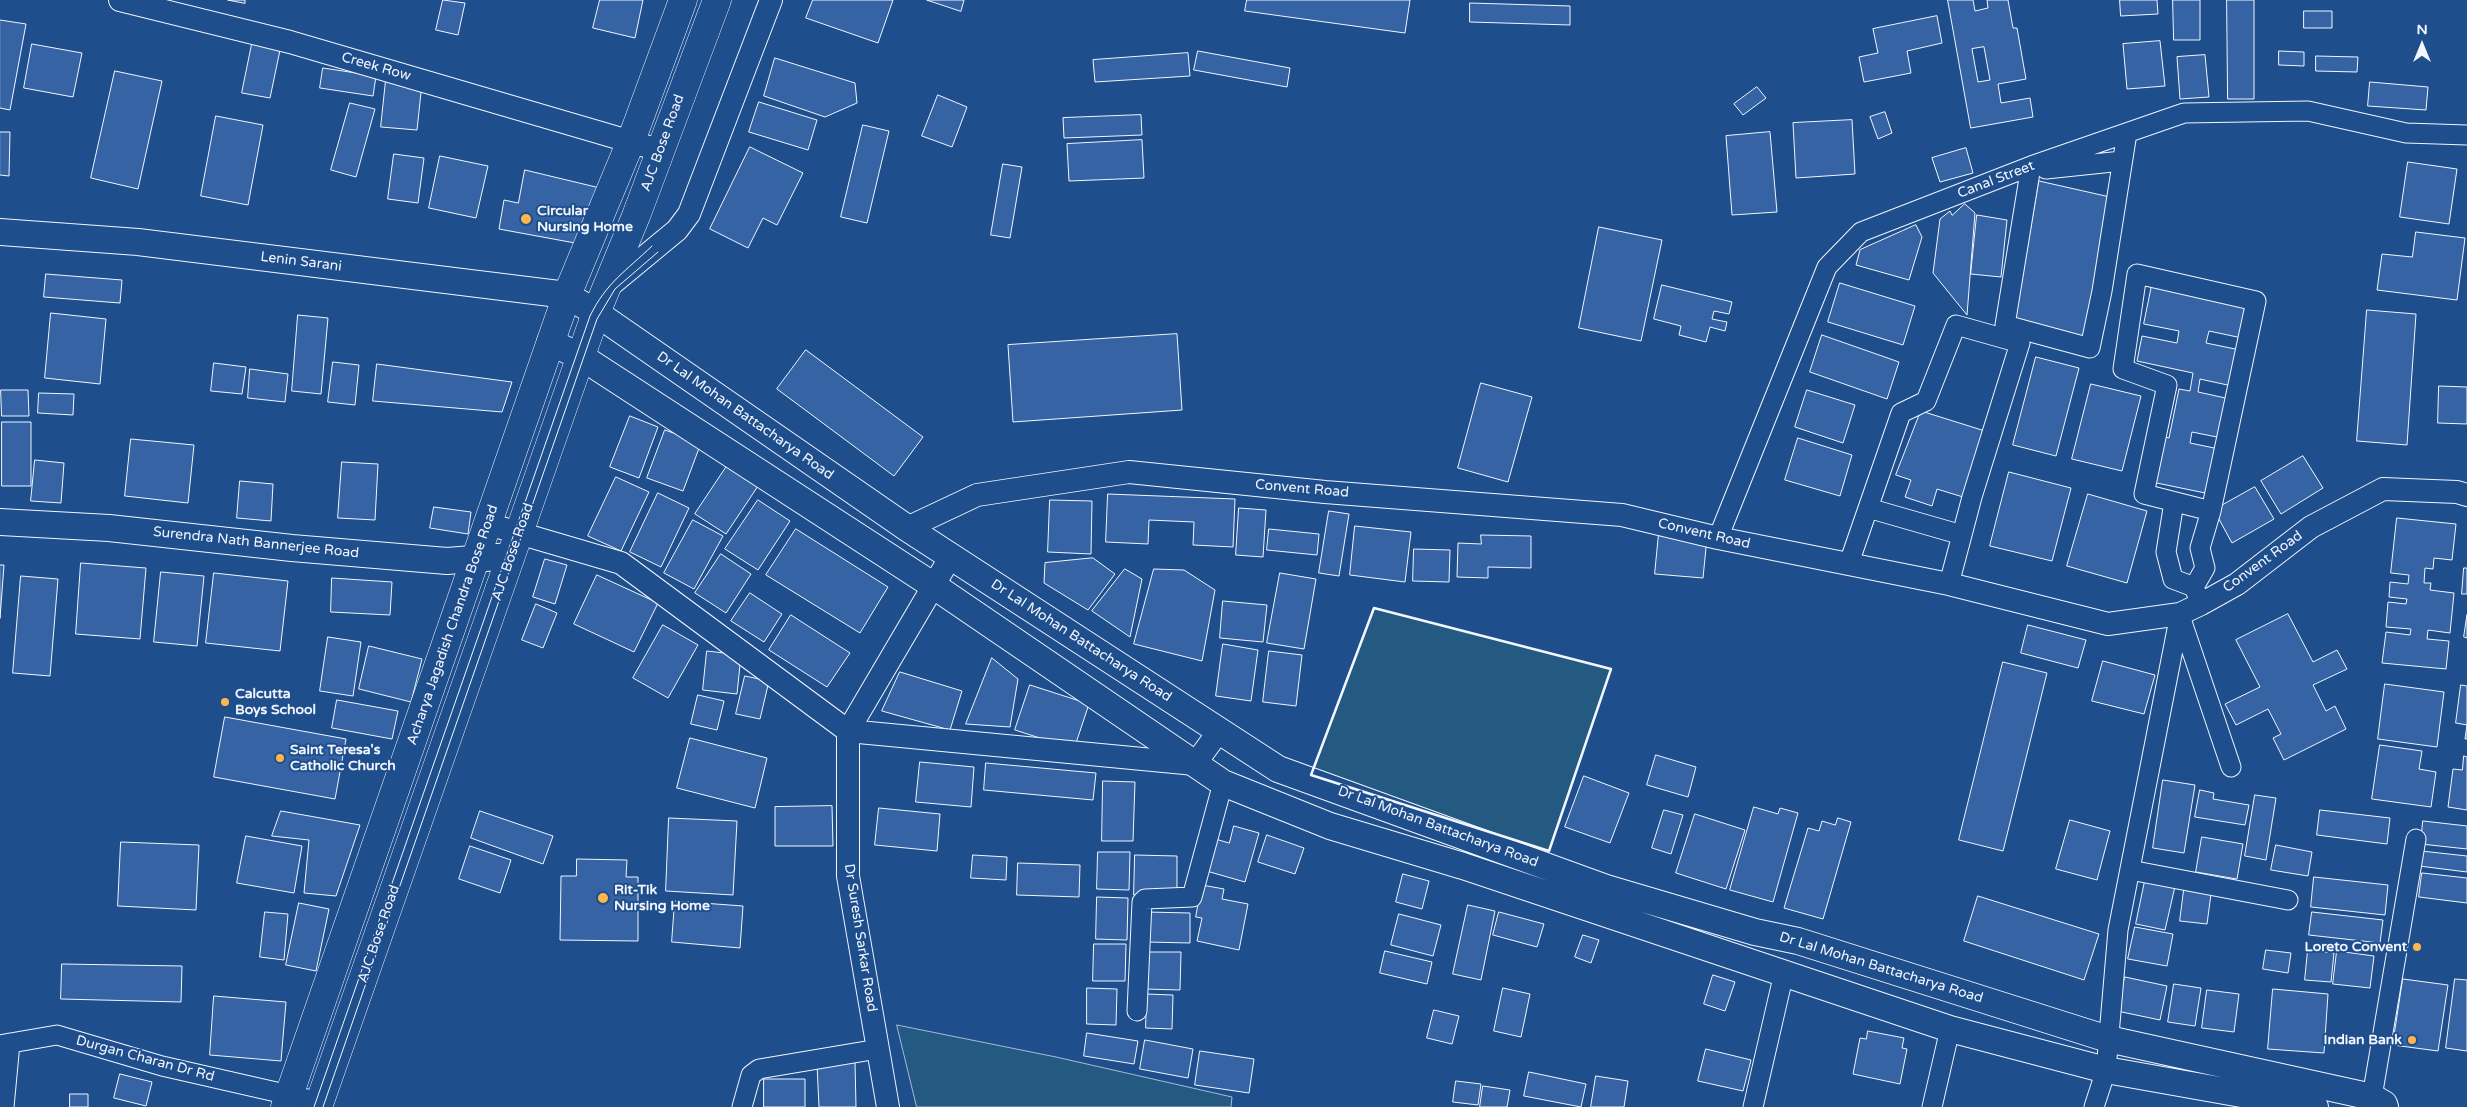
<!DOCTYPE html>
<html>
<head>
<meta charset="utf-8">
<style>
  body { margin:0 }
  #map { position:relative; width:2467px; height:1107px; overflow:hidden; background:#1f4e8c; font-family:"Varela Round",sans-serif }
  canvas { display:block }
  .north { position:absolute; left:2397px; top:20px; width:50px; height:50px; -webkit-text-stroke:4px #1f4e8c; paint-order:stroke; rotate:0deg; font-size:14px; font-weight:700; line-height:20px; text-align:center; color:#f2f6ff }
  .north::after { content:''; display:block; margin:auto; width:18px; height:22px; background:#f2f6ff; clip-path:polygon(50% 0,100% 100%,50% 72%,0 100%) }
</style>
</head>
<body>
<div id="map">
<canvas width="2467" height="1107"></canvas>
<div class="north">N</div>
</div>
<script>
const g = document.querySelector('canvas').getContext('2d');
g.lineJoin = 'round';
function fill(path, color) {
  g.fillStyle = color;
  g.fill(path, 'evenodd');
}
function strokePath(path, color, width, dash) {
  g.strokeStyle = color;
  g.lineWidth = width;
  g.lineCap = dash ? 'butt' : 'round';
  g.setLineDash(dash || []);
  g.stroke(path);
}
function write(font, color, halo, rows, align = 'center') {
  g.font = font + ' "Varela Round",sans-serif';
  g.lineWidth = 4;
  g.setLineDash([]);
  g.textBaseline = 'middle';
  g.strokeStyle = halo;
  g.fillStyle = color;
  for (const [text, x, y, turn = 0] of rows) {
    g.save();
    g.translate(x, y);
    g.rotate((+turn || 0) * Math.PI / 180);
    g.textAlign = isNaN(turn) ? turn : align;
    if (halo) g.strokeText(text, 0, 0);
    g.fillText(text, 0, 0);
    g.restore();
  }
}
const green = new Path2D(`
  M1374,608L1611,669L1549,851L1311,775Z
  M897,1025L1056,1057L1232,1097L1231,1107H917Z`);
fill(green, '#245a82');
strokePath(green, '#a8bbd7', 1);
const building = new Path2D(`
  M228,0H245V3Z
  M443,0L465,3L458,35L436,30Z
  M600,0H643L635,38L593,28Z
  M813,0H893L878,43L806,18Z
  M927,0H964L961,11Z
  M1247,0H1410L1405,33L1245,11Z
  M1948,0H1973L1975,11L1988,8L1987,0H2008L2013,28H2017L2026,79L1998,84L2001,103L2030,98L2033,117L1971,128ZM1984,47L1990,80L1978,82L1972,49Z
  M2120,0H2157L2158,14L2121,16Z
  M2173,0H2200V40H2174Z
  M2227,0H2254V99H2228Z
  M1470,3L1570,6V25L1470,22Z
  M2304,11H2332V28H2304Z
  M1937,16L1942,43L1907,51L1911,73L1864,82L1859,57L1878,53L1873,29Z
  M0,20L26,24L10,110L0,108Z
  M2160,41L2165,86L2127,89L2123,44Z
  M32,44L82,53L73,97L24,88Z
  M252,44L280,50L270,98L242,93Z
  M1198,51L1290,68L1287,87L1194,70Z
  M2279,51L2304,52V66L2279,65Z
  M1188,53L1190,76L1095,82L1093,60Z
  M2205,55L2209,97L2180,99L2177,57Z
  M2316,56L2358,57L2357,72L2316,71Z
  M775,58L855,83L857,103L825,117L764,96Z
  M323,68L376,76L373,96L320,88Z
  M115,71L162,81L138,189L91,178Z
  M386,80L422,83L417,130L381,127Z
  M2370,82L2428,87L2426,110L2368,106Z
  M1757,87L1766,98L1743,115L1734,104Z
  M938,95L967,107L952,147L922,136Z
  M759,102L817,120L808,150L749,132Z
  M350,103L375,109L356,177L331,170Z
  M1885,112L1892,133L1878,139L1870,117Z
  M1141,115L1142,135L1064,138L1063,118Z
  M216,116L263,125L248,205L201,196Z
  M1852,120L1855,174L1796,178L1793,123Z
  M863,125L889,131L867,223L841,217Z
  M0,132H10L9,176L0,175Z
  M1770,132L1777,212L1732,215L1726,136Z
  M1142,140L1144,178L1069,181L1067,144Z
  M750,147L803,173L777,225L763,218L748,248L710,229Z
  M1966,148L1973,173L1940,182L1932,158Z
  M394,154L424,158L418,203L388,199Z
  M440,156L488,166L476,218L429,208Z
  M2408,162L2457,169L2449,224L2400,217Z
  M1003,164L1022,167L1010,238L991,235Z
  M525,170L600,188L575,243L499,229L504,200L518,203Z
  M2039,181L2110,197L2088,339L2015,324Z
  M1965,204L1975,213L1967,315L1933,273L1940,219L1950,211L1952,215Z
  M1977,215L2007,220L2001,277L1971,274Z
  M1916,225L1922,237L1909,280L1856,265L1860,250Z
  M1599,227L1662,240L1641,341L1579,328Z
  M2416,232L2465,238L2457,300L2377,290L2382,254L2412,257Z
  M46,274L122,280L120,303L44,297Z
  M1840,283L1915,306L1903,345L1828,322Z
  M1662,285L1732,302L1729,314L1714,311L1712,319L1727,322L1725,331L1710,327L1706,342L1679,335L1681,326L1654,319Z
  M2152,285L2206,296V299L2248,308L2242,338L2209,331L2206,343L2240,350L2232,386L2200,379L2198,392L2230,399L2222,438L2192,432L2190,443L2219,449L2210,494L2152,482L2162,436L2169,438L2179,389L2190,391L2193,373L2137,361L2142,336L2177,343L2179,331L2144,324Z
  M2367,310L2416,314L2407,445L2357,441Z
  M51,313L106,319L100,384L45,378Z
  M298,315L328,318L321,394L292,391Z
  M1177,334L1182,410L1013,422L1008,345Z
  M1822,335L1899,362L1887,399L1810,372Z
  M806,350L923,437L894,476L777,389Z
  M2036,357L2079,368L2056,456L2013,445Z
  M333,362L359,365L355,405L328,402Z
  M214,363L246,367L242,394L211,391Z
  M377,364L512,382L502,412L373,401Z
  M250,369L288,374L285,402L248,398Z
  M1481,383L1532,397L1508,482L1458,468Z
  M2091,384L2141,396L2122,471L2072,459Z
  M2439,386L2467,387V424L2438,423Z
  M1,390H28L29,416H2Z
  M1807,390L1855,405L1843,443L1795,427Z
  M39,393L74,394L73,415L38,413Z
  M1921,411L1985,431L1963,497L1937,489L1932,506L1905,497L1911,480L1896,475Z
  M630,416L658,427L639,478L610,467Z
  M2,422H31V486H2Z
  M665,430L701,443L683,491L647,478Z
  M1798,438L1852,455L1840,496L1785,480Z
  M131,439L194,445L188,503L125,496Z
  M2303,456L2323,488L2281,514L2261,481Z
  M35,460L64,463L61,503L31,501Z
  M342,462L378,464L375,520L338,518Z
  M729,463L760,483L726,534L695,514Z
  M2009,472L2071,488L2052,561L1990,546Z
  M616,477L649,492L621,551L588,536Z
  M240,481L273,484L271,521L237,518Z
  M2255,487L2274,519L2232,543L2214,510Z
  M658,493L689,508L661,567L630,552Z
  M1108,494L1235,499L1233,547L1193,545L1194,522L1149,520L1148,544L1106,542Z
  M2088,494L2147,511L2127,583L2067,566Z
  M758,500L790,521L758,570L725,549Z
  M1050,500L1092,501L1091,554L1048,552Z
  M434,507L471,512L468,534L430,528Z
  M1239,508L1266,510L1263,557L1236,555Z
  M1329,511L1349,514L1339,576L1319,573Z
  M2397,518L2456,524L2452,560L2434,558L2433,569L2425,568L2424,583H2431L2430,590L2454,593L2450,633L2428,630L2427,639L2449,641L2446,669L2382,663L2386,632L2410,635L2411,629L2386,627L2388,602L2406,604L2407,599L2389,597L2390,582L2408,584L2409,575L2391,573Z
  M693,520L723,536L694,589L664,573Z
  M1355,526L1411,532L1405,582L1350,575Z
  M796,529L888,587L860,633L766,575Z
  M1269,529L1319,534L1317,555L1267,550Z
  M1659,533L1707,538L1703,578L1655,574Z
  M1481,535L1531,536V568L1488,567V578L1457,577L1458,543L1481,544Z
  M1414,549L1450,550L1449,582L1413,581Z
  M721,554L751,574L726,613L695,593Z
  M1093,558L1115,574L1088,610L1044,583L1045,563Z
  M545,559L567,565L555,604L533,597Z
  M81,563L146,568L140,639L76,634Z
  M0,565H4L0,618Z
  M2464,568H2467V594H2462Z
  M1125,569L1142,579L1130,637L1092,611Z
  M1154,569L1184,570L1215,590L1202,661L1134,644Z
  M161,572L204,576L197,646L154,642Z
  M214,573L288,581L280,651L206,643Z
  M1280,573L1316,579L1304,649L1267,643Z
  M597,575L658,603L634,652L574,624Z
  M21,576L58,579L50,676L13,673Z
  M332,578L392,582L390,615L331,612Z
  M750,593L782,614L764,642L731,621Z
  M1223,601L1267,605L1263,642L1220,638Z
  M536,604L557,613L543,648L522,640Z
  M2288,614L2313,662L2337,650L2347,669L2313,685L2326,711L2335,706L2346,729L2284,760L2273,738L2281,734L2268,709L2236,725L2225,704L2260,687L2236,640Z
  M791,615L850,653L827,687L769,650Z
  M2467,615V638L2464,637Z
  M663,625L698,645L668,698L633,678Z
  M2028,625L2086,640L2078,668L2021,653Z
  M328,637L361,642L353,696L320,691Z
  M1223,644L1258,650L1251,701L1216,696Z
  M369,646L422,659L411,702L359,689Z
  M707,651L741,655L737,694L703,690Z
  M1269,651L1302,655L1296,706L1263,702Z
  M992,658L1018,679L1010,727L966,724Z
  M2103,661L2155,675L2144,714L2092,701Z
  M2003,662L2047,673L2003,851L1959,840Z
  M900,672L962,691L950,730L882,711Z
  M745,676L769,681L760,719L736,714Z
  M2385,684L2444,692L2437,747L2378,739Z
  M1030,685L1089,704L1074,749L1015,730Z
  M2461,685L2467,686V739H2465L2467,725L2456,723Z
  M698,695L724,701L717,730L691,724Z
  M337,700L398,711L392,739L332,728Z
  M225,717L346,739L335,799L214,777Z
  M690,738L767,758L755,808L677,788Z
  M2380,745L2422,751L2419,769L2436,772L2431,807L2372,799Z
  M1656,755L1696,767L1688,797L1647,785Z
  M2464,756L2467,757V810L2448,807L2453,769L2462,770Z
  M920,762L974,767L971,807L916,802Z
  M986,763L1096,773L1093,800L984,790Z
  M1584,776L1629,793L1610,843L1565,827Z
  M2163,780L2195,785L2184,853L2153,848Z
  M1103,781L1135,782L1133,841H1102Z
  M2200,790L2214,793L2213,799L2249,805L2245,825L2195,817Z
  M2255,795L2276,798L2266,860L2245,856Z
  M832,806L833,846H775V807Z
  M1754,807L1778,814L1780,808L1798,813L1773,902L1730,890Z
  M879,808L940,814L937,851L875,845Z
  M1664,810L1683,815L1671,854L1652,848Z
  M2320,810L2390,818L2387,844L2317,835Z
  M281,811L360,825L336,896L304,893L309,840L272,836Z
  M480,811L553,836L543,864L471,838Z
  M1695,814L1745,830L1726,889L1676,873Z
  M669,818L737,821L733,895L666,891Z
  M1838,818L1851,822L1823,919L1784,908L1808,828L1819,831L1822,821L1835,825Z
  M2070,820L2110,831L2097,880L2056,869Z
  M2423,821L2467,826V849L2421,844Z
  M1234,826L1259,833L1245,882L1203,870L1212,838L1229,843Z
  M1267,835L1304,848L1295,874L1258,862Z
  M246,836L302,846L294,893L237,883Z
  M2202,837L2243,844L2237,879L2196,872Z
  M121,842L199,845L196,910L118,906Z
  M2276,845L2312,852L2308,876L2271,870Z
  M470,846L511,860L500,893L459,879Z
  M2421,851L2467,856V872L2419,866Z
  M1098,852H1130L1129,890L1097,889Z
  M973,855L1007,857L1006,880L971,878Z
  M1135,855L1177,856V896L1134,895Z
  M577,859L627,860L626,877H638V941L560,940L561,876H576Z
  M1018,863L1080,865L1079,897L1017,895Z
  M2422,873L2467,878V903L2419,897Z
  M1403,874L1429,881L1422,909L1396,902Z
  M2146,876L2176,882L2165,930L2136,924Z
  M2314,877L2388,885L2385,915L2311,907Z
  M1202,885L1224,889L1222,899L1248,904L1239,950L1197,941L1202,918L1196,917Z
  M2184,890L2211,894L2207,924L2180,921Z
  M1978,896L2099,934L2084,980L1964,941Z
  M1097,897L1128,898L1127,940L1096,939Z
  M675,901L743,906L740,948L672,942Z
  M299,903L329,909L316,971L286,965Z
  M1468,905L1495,911L1481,980L1453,974Z
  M265,912L288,914L284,960L260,957Z
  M1147,912L1190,913V943L1147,942Z
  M1499,912L1544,924L1537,947L1493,935Z
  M2312,912L2383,920L2380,943L2309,935Z
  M1399,914L1441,925L1433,956L1391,945Z
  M2135,927L2173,934L2167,966L2128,959Z
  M1583,935L1599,940L1591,963L1575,957Z
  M1094,944H1126L1125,981H1093Z
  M2266,950L2291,953L2288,973L2263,969Z
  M2308,950L2334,953L2331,982L2305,980Z
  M1385,951L1432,962L1427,984L1380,973Z
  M2337,951L2374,956L2370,988L2333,984Z
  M1146,952H1181L1180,990L1145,989Z
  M62,964L182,966L181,1002L61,999Z
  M1713,975L1735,982L1725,1011L1704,1004Z
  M2125,977L2167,986L2160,1020L2117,1011Z
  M2403,979L2448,985L2438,1051L2393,1045Z
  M2455,979L2467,980V1051L2446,1048Z
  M2174,984L2201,988L2195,1026L2168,1022Z
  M1087,988L1117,989L1116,1025L1087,1024Z
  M1503,988L1530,994L1521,1037L1494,1031Z
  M2273,989L2328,994L2324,1053L2268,1049Z
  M2207,990L2239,994L2234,1032L2202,1028Z
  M1147,994L1173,995L1172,1029L1146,1028Z
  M214,996L286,1002L281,1061L210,1055Z
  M1434,1010L1459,1016L1452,1044L1427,1038Z
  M1868,1031L1904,1038L1902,1048L1907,1049L1900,1084L1853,1074L1860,1038L1866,1039Z
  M1087,1033L1138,1041L1134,1064L1084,1056Z
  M1145,1040L1193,1049L1188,1078L1140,1069Z
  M1706,1049L1751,1060L1743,1091L1698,1081Z
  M1200,1051L1254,1059L1249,1093L1195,1085Z
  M855,1062L856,1107H819L817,1064Z
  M1529,1072L1586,1084L1581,1107L1524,1096Z
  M120,1074L152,1082L146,1106L114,1098Z
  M1596,1076L1628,1081L1624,1107H1591Z
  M764,1079H805V1107H764Z
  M1456,1081L1481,1084L1478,1105L1453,1102Z
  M1483,1086L1510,1090L1507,1107H1480Z
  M70,1094H88V1107H70Z`);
fill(building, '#3563a3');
strokePath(building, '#f2f6ff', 1);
const minor = new Path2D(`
  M2031,166L2005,325L2090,348L2102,291L2127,133
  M2046,169L2122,161
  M2174,502L2166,552L2173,579L2194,587L2199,600
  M1868,508L1962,535
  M1718,538L1827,267L1861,232L2031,166L2184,113L2308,111L2406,133L2467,135
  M1849,563L1901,413L1926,401L1956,325L2020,343L1972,497L1949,584
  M2194,587L2205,568L2200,548L2211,511L2256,301L2137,274L2123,369L2167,385L2144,494L2211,511
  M2180,616L2231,767
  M2130,870L2288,900
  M1137,1011L1142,902L1145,899L1192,897L1223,783
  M0,1045L57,1035L162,1066L320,1102
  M2372,1097L2416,839
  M4,1107L10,1043
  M742,1107L751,1075L759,1069L878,1049
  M1753,1107L1784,973
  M1932,1107L1950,1029
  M2094,1107L2106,1070L2118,930L2180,614`);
const tertiary = new Path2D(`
  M120,0L290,42L659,150
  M608,287L677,230L689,214L771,0
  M488,524L621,563L848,731L1195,764L1219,731
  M907,528L977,495L1129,472L1325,492L1622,515L1718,538L1949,584L2108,624L2180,614L2201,604L2237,584L2311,527L2383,489L2457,492L2467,495
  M888,1107L848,876V731L951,556`);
const secondary = new Path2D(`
  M0,232L138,242L567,295L599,315L907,528L1278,769L1606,888L1755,932L1798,941L2108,1039L2372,1097L2384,1104L2385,1107
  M550,342L583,358L934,586L1223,783L1330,826L1463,866L1950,1029L2106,1070L2315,1107
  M0,522L109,528L292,548L447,561L511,556`);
const primary = new Path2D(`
  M285,1107L567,295L631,141L683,0
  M318,1107L596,313L636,216L717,0`);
strokePath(minor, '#f2f6ff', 21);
strokePath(tertiary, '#f2f6ff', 24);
strokePath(secondary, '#f2f6ff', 28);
strokePath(primary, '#f2f6ff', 29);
strokePath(minor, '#1f4e8c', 19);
strokePath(tertiary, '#1f4e8c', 22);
strokePath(secondary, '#1f4e8c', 26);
strokePath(primary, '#1f4e8c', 28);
strokePath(new Path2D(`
  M314,1107L590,316C606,283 626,271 652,246
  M323,1107L597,319L615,289L658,252`), '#f2f6ff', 1);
strokePath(new Path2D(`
  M1374,608L1611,669L1549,851L1311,775Z`), '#f2f6ff', 2.5);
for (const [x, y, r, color] of [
  [526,219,6,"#ffb74d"],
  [225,702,5,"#ffb74d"],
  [280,758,5,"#ffb74d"],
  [603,898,6,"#ffb74d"],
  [2417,947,5,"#ffb74d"],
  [2412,1040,5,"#ffb74d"]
]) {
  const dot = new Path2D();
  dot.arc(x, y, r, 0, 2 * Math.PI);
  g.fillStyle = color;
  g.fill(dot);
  strokePath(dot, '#1f4e8c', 2);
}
write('14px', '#f2f6ff', '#1f4e8c', [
  ["Creek Row",376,67,16],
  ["AJC Bose Road",663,143,-70],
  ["Canal Street",1996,180,-21],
  ["Lenin Sarani",301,262,7],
  ["Dr Lal Mohan Battacharya Road",745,416,35],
  ["Convent Road",1302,489,5],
  ["Convent Road",1704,534,13],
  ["Surendra Nath Bannerjee Road",256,543,6],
  ["AJC Bose Road",513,552,-71],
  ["Convent Road",2263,562,-36],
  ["Acharya Jagadish Chandra Bose Road",453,625,-71],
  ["Dr Lal Mohan Battacharya Road",1081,641,33],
  ["Dr Lal Mohan Battacharya Road",1438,827,20],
  ["AJC Bose Road",379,934,-71],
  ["Dr Suresh Sarkar Road",860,938,81],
  ["Dr Lal Mohan Battacharya Road",1881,968,17],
  ["Durgan Charan Dr Rd",145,1059,15]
]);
write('bold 14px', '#f2f6ff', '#1f4e8c', [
  ["Circular",537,211],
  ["Nursing Home",537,227],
  ["Calcutta",235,694],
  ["Boys School",235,710],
  ["Saint Teresa's",290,750],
  ["Catholic Church",290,766],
  ["Rit-Tik",614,890],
  ["Nursing Home",614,906],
  ["Loreto Convent",2407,947,"right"],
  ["Indian Bank",2402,1040,"right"]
], 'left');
</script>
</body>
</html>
